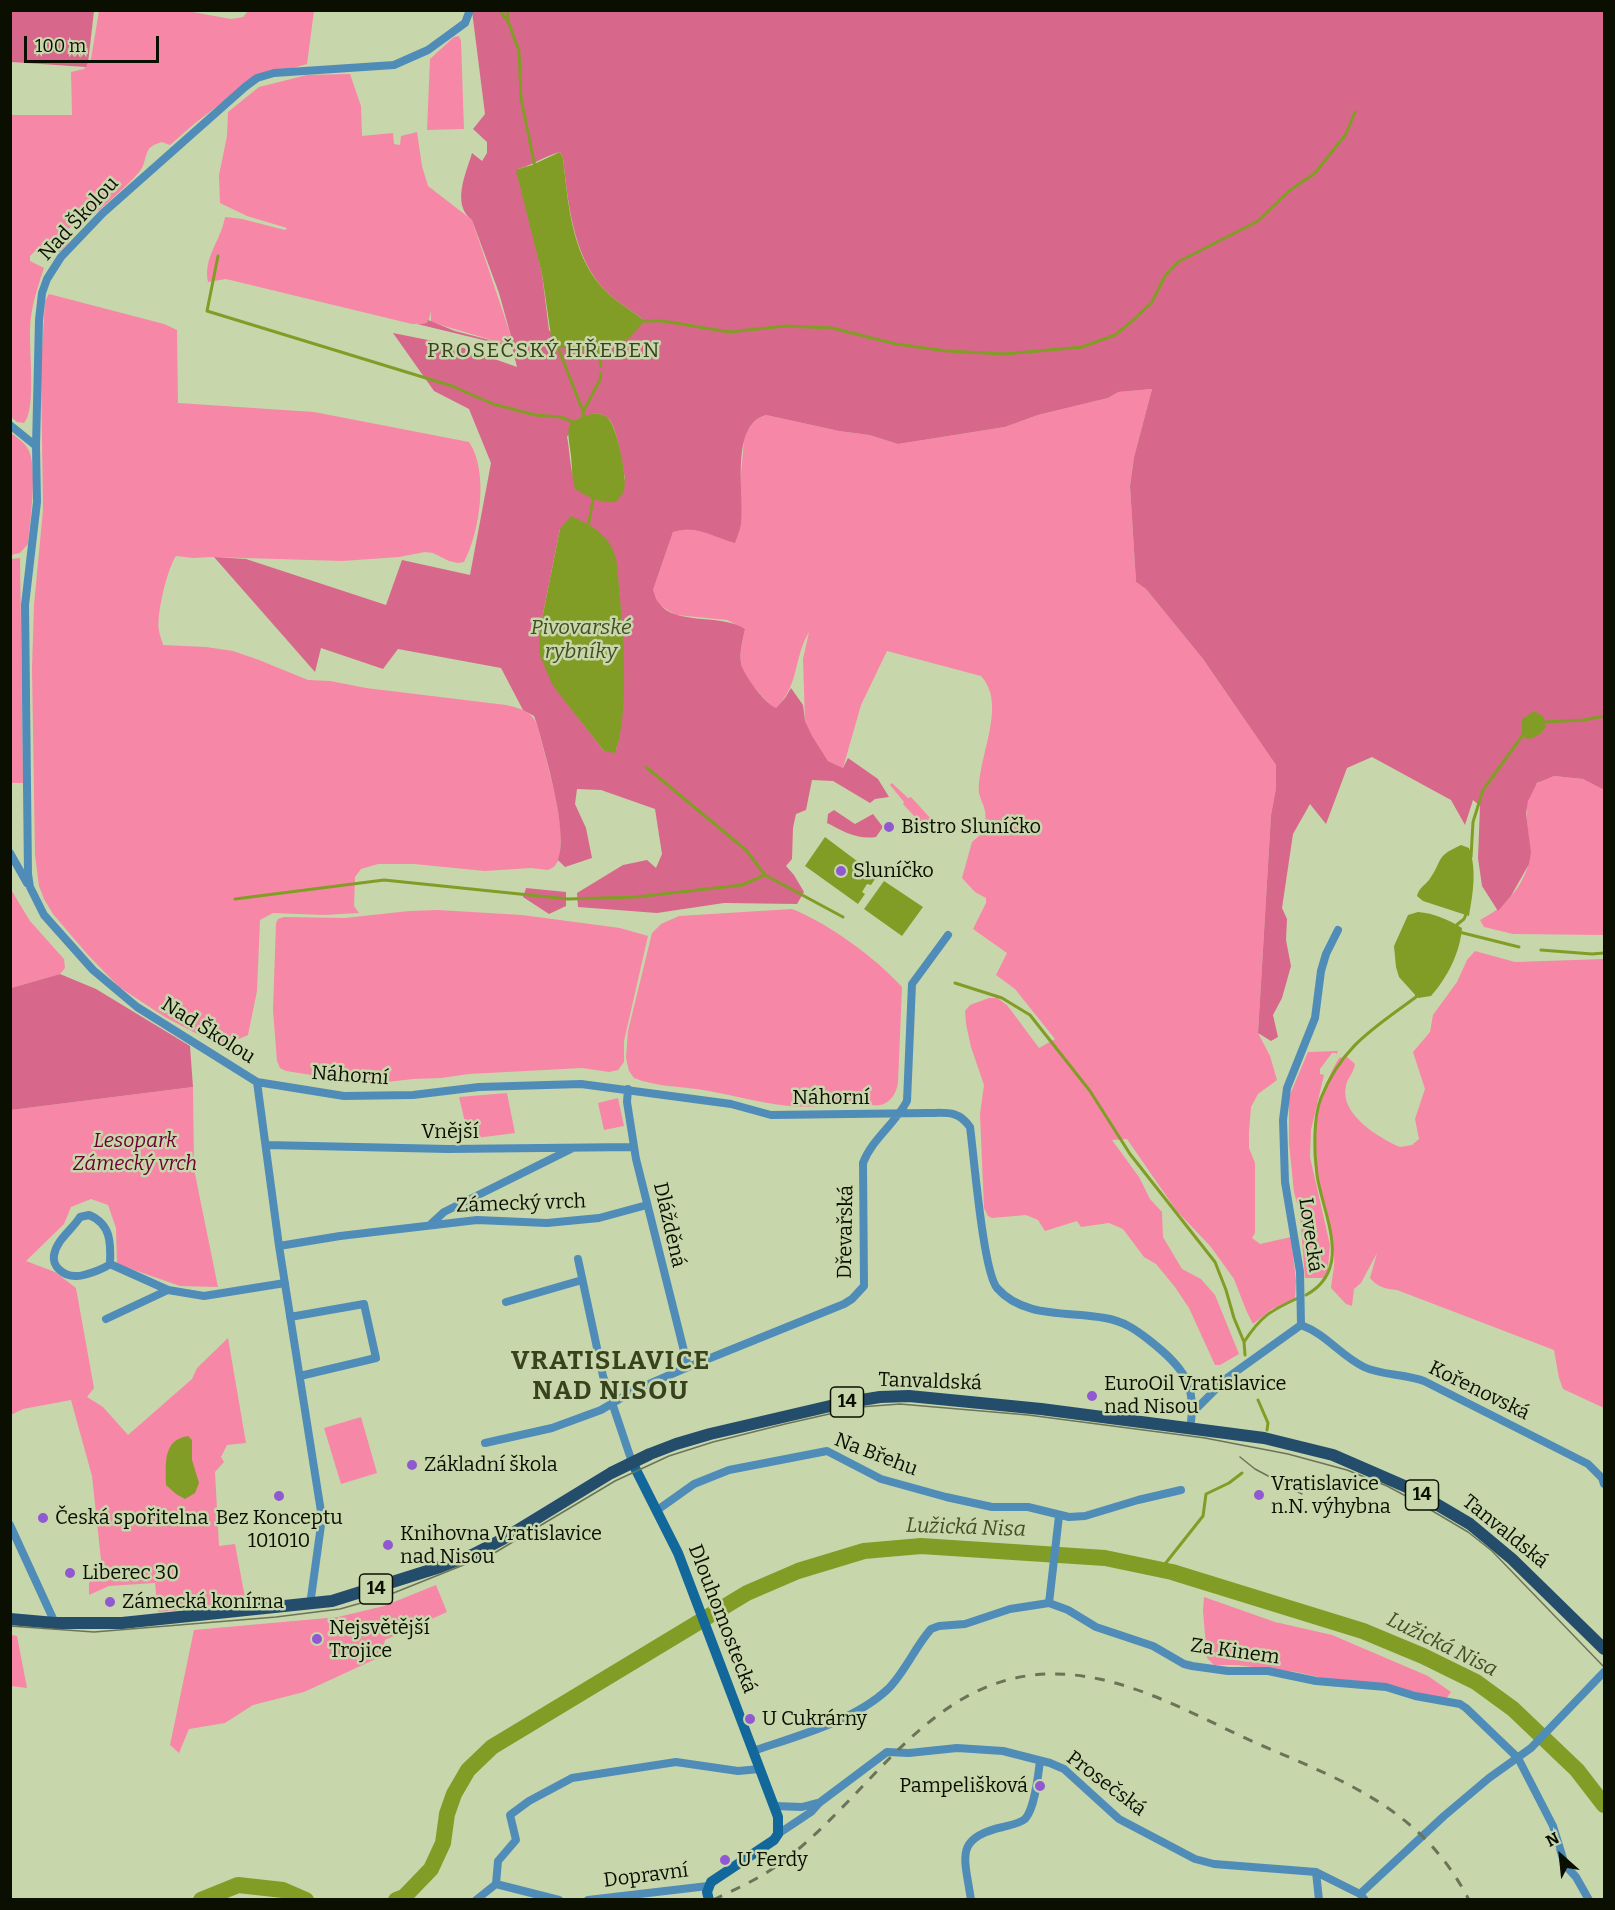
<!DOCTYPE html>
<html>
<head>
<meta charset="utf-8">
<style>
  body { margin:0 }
  #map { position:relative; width:1615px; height:1910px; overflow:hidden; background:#c8d6ab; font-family:Bitter,serif }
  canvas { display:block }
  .frame { position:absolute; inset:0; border:12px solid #0b0f02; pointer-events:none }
  .north { position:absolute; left:1531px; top:1826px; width:60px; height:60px; -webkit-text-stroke:4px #c8d6ab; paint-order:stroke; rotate:333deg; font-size:16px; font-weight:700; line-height:24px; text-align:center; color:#0b0f02 }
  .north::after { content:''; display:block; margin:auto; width:21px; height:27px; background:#0b0f02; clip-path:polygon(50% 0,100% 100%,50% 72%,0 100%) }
  .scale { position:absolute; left:24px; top:36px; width:135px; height:27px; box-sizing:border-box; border:3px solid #0b0f02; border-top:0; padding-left:8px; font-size:18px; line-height:21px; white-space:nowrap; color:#0b0f02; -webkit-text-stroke:4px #c8d6ab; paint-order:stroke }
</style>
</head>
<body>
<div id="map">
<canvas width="1615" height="1910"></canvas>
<div class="frame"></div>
<div class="north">N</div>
<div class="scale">100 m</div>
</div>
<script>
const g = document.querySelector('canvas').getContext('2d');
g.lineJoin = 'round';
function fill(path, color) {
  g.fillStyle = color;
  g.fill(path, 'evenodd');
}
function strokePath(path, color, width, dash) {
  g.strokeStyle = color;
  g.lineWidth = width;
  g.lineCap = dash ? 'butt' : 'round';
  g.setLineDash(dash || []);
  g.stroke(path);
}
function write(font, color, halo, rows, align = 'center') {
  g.font = font + ' Bitter,serif';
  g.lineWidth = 5;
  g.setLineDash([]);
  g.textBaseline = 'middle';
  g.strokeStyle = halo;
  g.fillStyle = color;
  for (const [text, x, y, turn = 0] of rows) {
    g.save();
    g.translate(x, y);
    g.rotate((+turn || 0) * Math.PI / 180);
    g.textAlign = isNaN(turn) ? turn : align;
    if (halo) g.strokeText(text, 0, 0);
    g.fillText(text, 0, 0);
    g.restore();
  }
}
fill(new Path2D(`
  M99,11H187L231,19L243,17L248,11H314L307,64L265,76L224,101L194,124L170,145L162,142C145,147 148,152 143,166C138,177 103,207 92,216L87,210L75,218V222L66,232L68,243L60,252L37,249L30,256V261L44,268C39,283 33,301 31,317C27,340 38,409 24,423L17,422L10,416V115H72L71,72L84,69L91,59Z
  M459,36L461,41L464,129L427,130L430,59L454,37Z
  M350,74L361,106L362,136L393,133L394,144L400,145L401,136L417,132L422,166L428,186L472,220L511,336L505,344L431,322V311L428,323L412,324L226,279L208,282C203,257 221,241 225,217L242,219L285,230L287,228L247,216L220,203L219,175L227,136L228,112L259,87L307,75Z
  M49,294L164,324L177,330L178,403L314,412L469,442C489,471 480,532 464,562L458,563L449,561L433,553L425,552L399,557L342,561L212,557L193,558L176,556C167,569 156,616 159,631C160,636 162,641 163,645L206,647L233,651L259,660L308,680L330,681L366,688L506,705C520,708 531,711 537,724L556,798L561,831L560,858L554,867L548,870L531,868L485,871L414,864H378L361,869L355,877L354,906L359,913L324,915L273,913L260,920L257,991L248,1035L230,1043H220L201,1036L165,1017L119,987L88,955L53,914L44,899L39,886L35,855L32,668L34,605L43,510L41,367L45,301Z
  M1152,389L1134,457L1130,486L1136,582L1146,589L1203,659L1276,765V788L1271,815L1258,1033L1270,1056L1277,1080L1258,1094L1251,1107L1249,1132V1148L1255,1163V1233L1252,1238L1260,1244L1291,1237L1296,1281L1295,1298L1292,1302L1272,1309L1253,1324L1246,1310L1234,1279L1211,1247L1176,1210L1127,1139L1112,1140L1139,1177L1150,1199L1162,1212L1163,1237L1182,1269L1201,1279L1215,1295L1239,1354L1220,1365H1215L1189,1308L1175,1287L1156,1264L1144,1257L1123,1229L1109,1223L1081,1227L1077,1221L1045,1231L1038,1220L1026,1215L992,1218L988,1216L984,1208L980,1114L984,1085L971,1047L966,1024L965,1011L970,1005L989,998H997L1007,1005L1039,1048L1055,1039L1015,989L996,975L1007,953L973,929L986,903V898L975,892L962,878L972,842L986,830C985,824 986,817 985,811C984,805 980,799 979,793C977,758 1008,705 981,676L887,651L861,705L843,768L828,761L811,736L805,721L803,659L809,632C793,659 800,684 776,708H773C763,696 744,680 741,663C739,653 743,639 745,629L727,620L676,615L659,605L653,590L673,532C684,529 697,528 708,532C719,536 723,540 735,542L744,440C748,428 754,419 766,415L839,431L869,435L898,444L1005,427L1038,415L1108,398L1117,392Z
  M10,432C16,437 24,442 28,449C38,466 30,523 28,544L20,553L11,555Z
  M20,558L23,783H11L10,559Z
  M1554,776L1583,779L1604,790V935L1513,934L1484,927L1480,920C1502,909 1520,891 1528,866C1537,836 1507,787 1554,776Z
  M892,783L908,798L911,797L933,821L925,828L903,804L904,802L890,785Z
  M10,888L30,921L64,959L65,968L60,974L11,988Z
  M792,909C828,923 876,958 902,987L898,1082C896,1101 880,1112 862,1101L822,1102L819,1106C780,1110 740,1096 703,1090C679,1086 657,1087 634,1078L629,1071L626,1058L628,1031L652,933L661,924L679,916Z
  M438,910L522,915L620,928L648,936L624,1041V1062L618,1070L609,1072L582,1068L469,1074L441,1078L413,1079L370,1084L286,1071L280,1068L277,1061L273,1010L276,923L278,919L284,917L345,918L409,911Z
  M1475,951L1515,962L1604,959V1408L1563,1389L1559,1378L1554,1350L1397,1290C1386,1289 1377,1287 1370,1278L1377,1253L1361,1283L1354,1289L1352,1306L1346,1304L1331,1288C1332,1278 1335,1266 1334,1256C1331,1228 1321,1201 1316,1174C1309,1131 1318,1094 1339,1058L1346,1056L1355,1064C1354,1072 1347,1079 1346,1086C1339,1114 1379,1138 1400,1147L1412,1145L1419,1139L1415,1119L1425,1089L1413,1052L1430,1032L1433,1015L1457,982L1467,960Z
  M1338,1051L1336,1055V1053H1332L1320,1069V1074L1324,1075L1311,1130L1310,1157L1330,1245L1327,1278H1305L1300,1214L1294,1192L1289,1143V1097L1308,1052Z
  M193,1087L194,1169L218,1287L180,1286L117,1264L116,1228L108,1205L91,1199L71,1207L64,1224L26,1261L55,1272L76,1288L94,1388L87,1397L103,1407L128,1435L192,1379L197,1368L228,1338L246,1443L227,1445L221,1457L224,1462L215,1472L219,1546L235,1544L246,1603L158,1612L155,1583L109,1586L89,1595V1583L102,1569L92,1476L71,1400L23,1409L11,1415V1110Z
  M507,1093L515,1133L469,1139L459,1097Z
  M618,1098L624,1126L604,1130L598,1103Z
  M361,1417L377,1473L341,1484L324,1428Z
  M436,1585L447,1612L385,1640L380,1657L304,1692L253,1705L225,1723L189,1729L179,1753L170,1745L194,1630L338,1617L384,1606Z
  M1204,1597L1275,1622L1332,1635L1428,1676L1451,1692L1446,1699L1327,1679L1296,1672L1236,1665H1214L1207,1658L1203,1611Z
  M11,1635L17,1636L27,1688L11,1686Z`), '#f787a7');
fill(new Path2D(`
  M10,11H94L88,63L86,67L11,62Z
  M472,11H1604V790L1583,779L1554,776L1537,783L1528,801L1526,813L1531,853L1529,864L1511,896L1498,911L1482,886L1478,858L1480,806L1473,800L1465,825L1451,800L1372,757L1347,768L1326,824L1310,804L1293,834L1282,908L1287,919L1286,940L1291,966L1282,998L1273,1015L1278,1037L1271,1041L1258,1033L1271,815L1276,788V765L1203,659L1146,589L1136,582L1130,486L1134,457L1152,389L1118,392L1108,398L1038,415L1005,427L898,444L869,435L839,431L766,415C729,426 745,494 741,524C740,530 737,537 735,543C711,537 700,525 673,532L653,590C655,594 656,600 659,603C674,626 722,613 745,629C743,639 739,652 741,663C742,673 766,705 776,708L785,698L791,688L803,705L805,721L812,736L828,761L843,768L848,758L878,779L889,797L875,799L870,803L833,781L812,780L806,810L796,814L793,828L792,859L786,866L794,875L804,892L797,904L724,903L657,913L578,907L577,893L623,865L647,860L656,868L662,854L655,809L601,790L577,789L575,804L586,828L592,858L565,867L558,860C569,832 545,755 537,724L534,716L523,710L501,668L398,649L383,669L321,648L315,672L214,557L246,559L386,605L402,560L470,575L491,463L469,409L434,391L393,333L458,346L517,367L512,347L417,324L427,323L428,320L455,331L505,344L511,336L499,293L472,220C451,204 466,174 472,153L482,161L487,153V142L473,129L485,114ZM560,152L563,158C568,201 572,251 601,286C612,299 631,310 645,321L618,346L608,348L567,350L549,330L542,274L518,169C533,165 545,156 560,152ZM596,413C600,414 605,415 609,419C617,428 623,466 625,479L595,498C567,491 572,459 567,437L577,419ZM560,529L617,569C621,612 625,656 622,699C621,717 621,733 616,750L604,751L554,686L539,634Z
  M834,810L855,824L873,814L883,827L876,837C857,840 843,831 827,823L828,814Z
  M526,888L566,892V906L549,914L523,897Z
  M60,974L96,989L190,1046L193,1087L11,1110V988Z`), '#d8688b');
fill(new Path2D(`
  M560,152L563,158C568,201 571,252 601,286C612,299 631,310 645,321C637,329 631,338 621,344C608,351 564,354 552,343L542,274L516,171L518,169L532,165Z
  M596,413C600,414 605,415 608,418C617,427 628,479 624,491C622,495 618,499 616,502C602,504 587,497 575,489C572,478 572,468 571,456C568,427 561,421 596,413Z
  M571,516C589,524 605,532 613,550C618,561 618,575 619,587C623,629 630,714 615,753L604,751L553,686L540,656L539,634L560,529Z
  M1534,711L1543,716L1546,727C1541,734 1536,738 1527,739L1522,735V719Z
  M825,837L877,876L871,885L867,884L862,892L865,894L858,904L805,866Z
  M1461,845L1469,848C1477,869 1473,893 1469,916L1423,901L1417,896C1419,888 1424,886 1429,880C1443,861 1434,857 1461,845Z
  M884,881L923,907L902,936L864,909Z
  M1418,912C1434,913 1449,920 1462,928C1460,953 1447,978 1431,996L1418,998L1399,977L1396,967L1394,946L1408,915Z
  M188,1436L192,1440V1460L199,1483L195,1493L185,1499L176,1494L166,1485C166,1465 162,1440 188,1436Z`), '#819d26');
strokePath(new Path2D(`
  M499,10L508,21
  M508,10V21L519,51L521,98L535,167
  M218,256L207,311L452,386L493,404L535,415L561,417L575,423
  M643,321H663L729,332L785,326L832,328L896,344L947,351L1005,354L1082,347L1115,335L1131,322L1152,302L1165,276L1178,262L1258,221L1289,191L1315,173L1346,134L1355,112
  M557,345L583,411
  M598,346L601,366
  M584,418L583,412L600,380L601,373
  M588,527L594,495
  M1544,722L1584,720L1604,716
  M646,767L746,850L765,875L843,917
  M1471,857L1473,822L1483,790L1525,732
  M235,899L384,880L568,899L636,897L742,885L765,875
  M1454,927L1464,919L1467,912
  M1459,932L1519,947
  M1541,950L1592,954L1604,953
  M955,983L1002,998L1030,1015L1090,1091L1130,1154L1215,1262L1226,1290L1234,1318L1244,1342L1245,1355
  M1306,1295C1354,1269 1323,1215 1317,1175C1314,1153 1313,1118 1321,1098C1342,1046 1373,1029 1416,997L1418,992
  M1244,1342C1261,1316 1270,1311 1298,1298
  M1258,1400L1268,1423L1267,1430
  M1161,1569L1203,1516L1206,1494L1229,1483L1242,1473`), '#819d26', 3);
strokePath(new Path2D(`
  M201,1900L238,1885L283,1890L306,1900
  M396,1900L404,1897L431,1869L443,1843L447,1814L454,1794L468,1770L492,1747L747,1593L798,1571L864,1551L921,1546L1105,1558L1172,1572L1363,1631L1423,1656L1476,1682L1513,1709L1577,1770L1604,1805`), '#819d26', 16);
strokePath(new Path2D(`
  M470,10L465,23L428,50L394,65L274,73L257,78L245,87L103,213L61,257L47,279L42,293L39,320L36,446L37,502L25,605L28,874L30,887L44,915L93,970L137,1007L257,1082L344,1096L413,1095L479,1087L581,1084L731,1104L771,1115L928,1113C947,1113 958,1110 970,1127C974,1156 983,1271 997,1288C1024,1319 1070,1311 1105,1318C1123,1321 1135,1329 1149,1340C1182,1366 1198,1384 1190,1428
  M10,425L36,446
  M10,853L27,883
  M257,1082L279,1246L322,1518L310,1605
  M628,1089L627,1102L636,1159L688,1367
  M266,1145L448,1149L634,1147
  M89,1215C111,1224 111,1243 110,1264C104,1269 82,1277 75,1276C64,1276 52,1267 54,1255C57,1239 72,1230 80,1217Z
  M431,1224L444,1212L573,1148
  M279,1246L340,1236L477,1220L547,1223L599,1218L647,1205
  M578,1259L603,1376L632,1462
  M110,1264L168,1290
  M506,1302L582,1280
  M290,1317L364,1304L376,1358L300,1376
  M106,1319L168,1290L204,1296L285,1283
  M1301,1325L1300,1272L1285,1182L1283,1120L1287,1088L1315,1018L1321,971L1326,954L1338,930
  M1301,1325C1326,1334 1341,1356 1364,1367C1380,1375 1406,1374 1424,1381L1588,1464L1602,1478L1604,1484
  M1193,1412L1227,1378L1301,1325
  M485,1443L552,1428L601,1410L633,1391L688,1367L844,1304L852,1299L864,1286L863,1163C872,1139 895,1124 907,1101L912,984L948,935
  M656,1511L694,1484L729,1470L827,1451L881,1479L946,1497L992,1507H1028L1069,1517L1085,1516L1138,1500L1181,1490
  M10,1525L55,1623
  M1049,1603L1059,1516
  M753,1751C797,1736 854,1721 888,1689C905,1672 915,1647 931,1629L939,1626L965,1624L1010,1609L1049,1603L1068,1610L1096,1627L1153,1646L1184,1664L1192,1666L1228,1671H1268L1316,1681L1386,1687L1415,1696L1460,1704L1466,1708L1518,1758L1553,1826L1565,1865L1576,1877L1589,1900
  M774,1806L802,1807L817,1803
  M778,1834L811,1812L819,1803L887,1752L909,1753L957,1748L1003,1751L1050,1763L1064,1769L1119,1819L1195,1859L1214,1864L1316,1872L1360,1894L1365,1900
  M1316,1872L1319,1900
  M496,1884L498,1861L516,1840L510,1815L529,1801L572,1778L676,1762L738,1771L760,1769
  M496,1884L559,1900
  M1360,1894L1444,1816L1489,1778L1531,1748L1604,1672
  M476,1900L496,1884
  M588,1900L708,1886
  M971,1900C965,1858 953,1838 1003,1827C1010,1825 1019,1824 1025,1819C1035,1808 1038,1776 1040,1761`), '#508cb8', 8);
strokePath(new Path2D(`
  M632,1462L678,1553L778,1817V1834L774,1840L711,1882L707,1892L709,1900`), '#13689b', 10);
strokePath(new Path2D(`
  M10,1619L55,1623H122L332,1601L440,1567L474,1554L503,1539L611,1473L650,1454L676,1444L710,1434L843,1403L880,1397L909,1396L1041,1409L1264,1438L1333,1455L1409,1488L1470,1524L1512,1559L1604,1649`), '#234d6b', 12);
strokePath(new Path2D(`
  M1240,1457L1255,1469L1302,1494
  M10,1626L94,1632L276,1617L340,1609L386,1596L496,1552L615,1481L669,1456L713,1442L785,1424L860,1407L900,1404L1028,1415L1205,1438L1288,1454L1347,1470L1387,1486L1419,1503L1468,1532L1492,1551L1604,1667`), '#6b7458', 1.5);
strokePath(new Path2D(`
  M713,1900C738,1888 763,1877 785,1860C886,1782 945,1646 1099,1679C1156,1691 1210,1723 1263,1746C1349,1783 1423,1811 1469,1900`), '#6b7458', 3, [10, 10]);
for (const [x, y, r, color] of [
  [889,827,6,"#9159d1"],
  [841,871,6,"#9159d1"],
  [1092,1396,6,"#9159d1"],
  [412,1465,6,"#9159d1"],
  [1259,1495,6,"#9159d1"],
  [279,1496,6,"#9159d1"],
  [43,1518,6,"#9159d1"],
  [388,1545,6,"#9159d1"],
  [70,1573,6,"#9159d1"],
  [110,1602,6,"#9159d1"],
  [317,1639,6,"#9159d1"],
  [750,1719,6,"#9159d1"],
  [1040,1786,6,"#9159d1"],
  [725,1860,6,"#9159d1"]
]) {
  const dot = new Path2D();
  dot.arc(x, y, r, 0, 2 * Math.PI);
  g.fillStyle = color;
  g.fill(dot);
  strokePath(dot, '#c8d6ab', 2);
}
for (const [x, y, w] of [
  [847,1402,33],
  [1422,1495,33],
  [376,1589,33]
]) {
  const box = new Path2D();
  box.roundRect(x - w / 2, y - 15, w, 30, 4.5);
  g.fillStyle = '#c8d6ab';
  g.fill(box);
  strokePath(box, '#0b0f02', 1.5);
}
write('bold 18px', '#0b0f02', null, [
  ["14",847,1402],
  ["14",1422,1495],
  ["14",376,1589]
]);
write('20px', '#0b0f02', '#c8d6ab', [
  ["Nad Školou",79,219,-47],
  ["Nad Školou",208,1031,32],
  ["Náhorní",350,1076,4],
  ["Náhorní",831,1098],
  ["Vnější",450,1132],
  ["Zámecký vrch",521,1204,-2],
  ["Dlážděná",669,1225,77],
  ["Dřevařská",846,1232,-89],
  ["Lovecká",1310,1235,82],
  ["Tanvaldská",930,1382,2],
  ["Kořenovská",1479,1391,26],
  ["Na Břehu",876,1455,21],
  ["Tanvaldská",1505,1532,39],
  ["Dlouhomostecká",722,1619,69],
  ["Za Kinem",1235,1652,8],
  ["Prosečská",1106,1784,37],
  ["Dopravní",646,1876,-7]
]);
write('20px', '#0b0f02', '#c8d6ab', [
  ["Bistro Sluníčko",901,827],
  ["Sluníčko",853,871],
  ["EuroOil Vratislavice",1104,1384],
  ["nad Nisou",1104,1407],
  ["Základní škola",424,1465],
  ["Vratislavice",1271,1484],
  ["n.N. výhybna",1271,1507],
  ["Česká spořitelna",55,1518],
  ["Bez Konceptu",279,1518,"center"],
  ["101010",279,1541,"center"],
  ["Knihovna Vratislavice",400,1534],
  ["nad Nisou",400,1557],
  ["Liberec 30",82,1573],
  ["Zámecká konírna",122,1602],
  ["Nejsvětější",329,1628],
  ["Trojice",329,1651],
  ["U Cukrárny",762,1719],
  ["Pampelišková",1028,1786,"right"],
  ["U Ferdy",737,1860]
], 'left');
write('italic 20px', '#6d0033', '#c8d6ab', [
  ["Lesopark",135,1141],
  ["Zámecký vrch",135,1164]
]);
g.letterSpacing = '1.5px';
write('21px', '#38431d', '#c8d6ab', [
  ["PROSEČSKÝ HŘEBEN",544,351]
]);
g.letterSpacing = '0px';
write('italic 21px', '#424f21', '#c8d6ab', [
  ["Pivovarské",581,628],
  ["rybníky",581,652],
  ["Lužická Nisa",966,1528,2],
  ["Lužická Nisa",1442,1645,26]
]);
g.letterSpacing = '1.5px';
write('bold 26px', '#38431d', '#c8d6ab', [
  ["VRATISLAVICE",611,1362],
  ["NAD NISOU",611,1392]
]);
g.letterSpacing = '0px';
</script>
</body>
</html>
